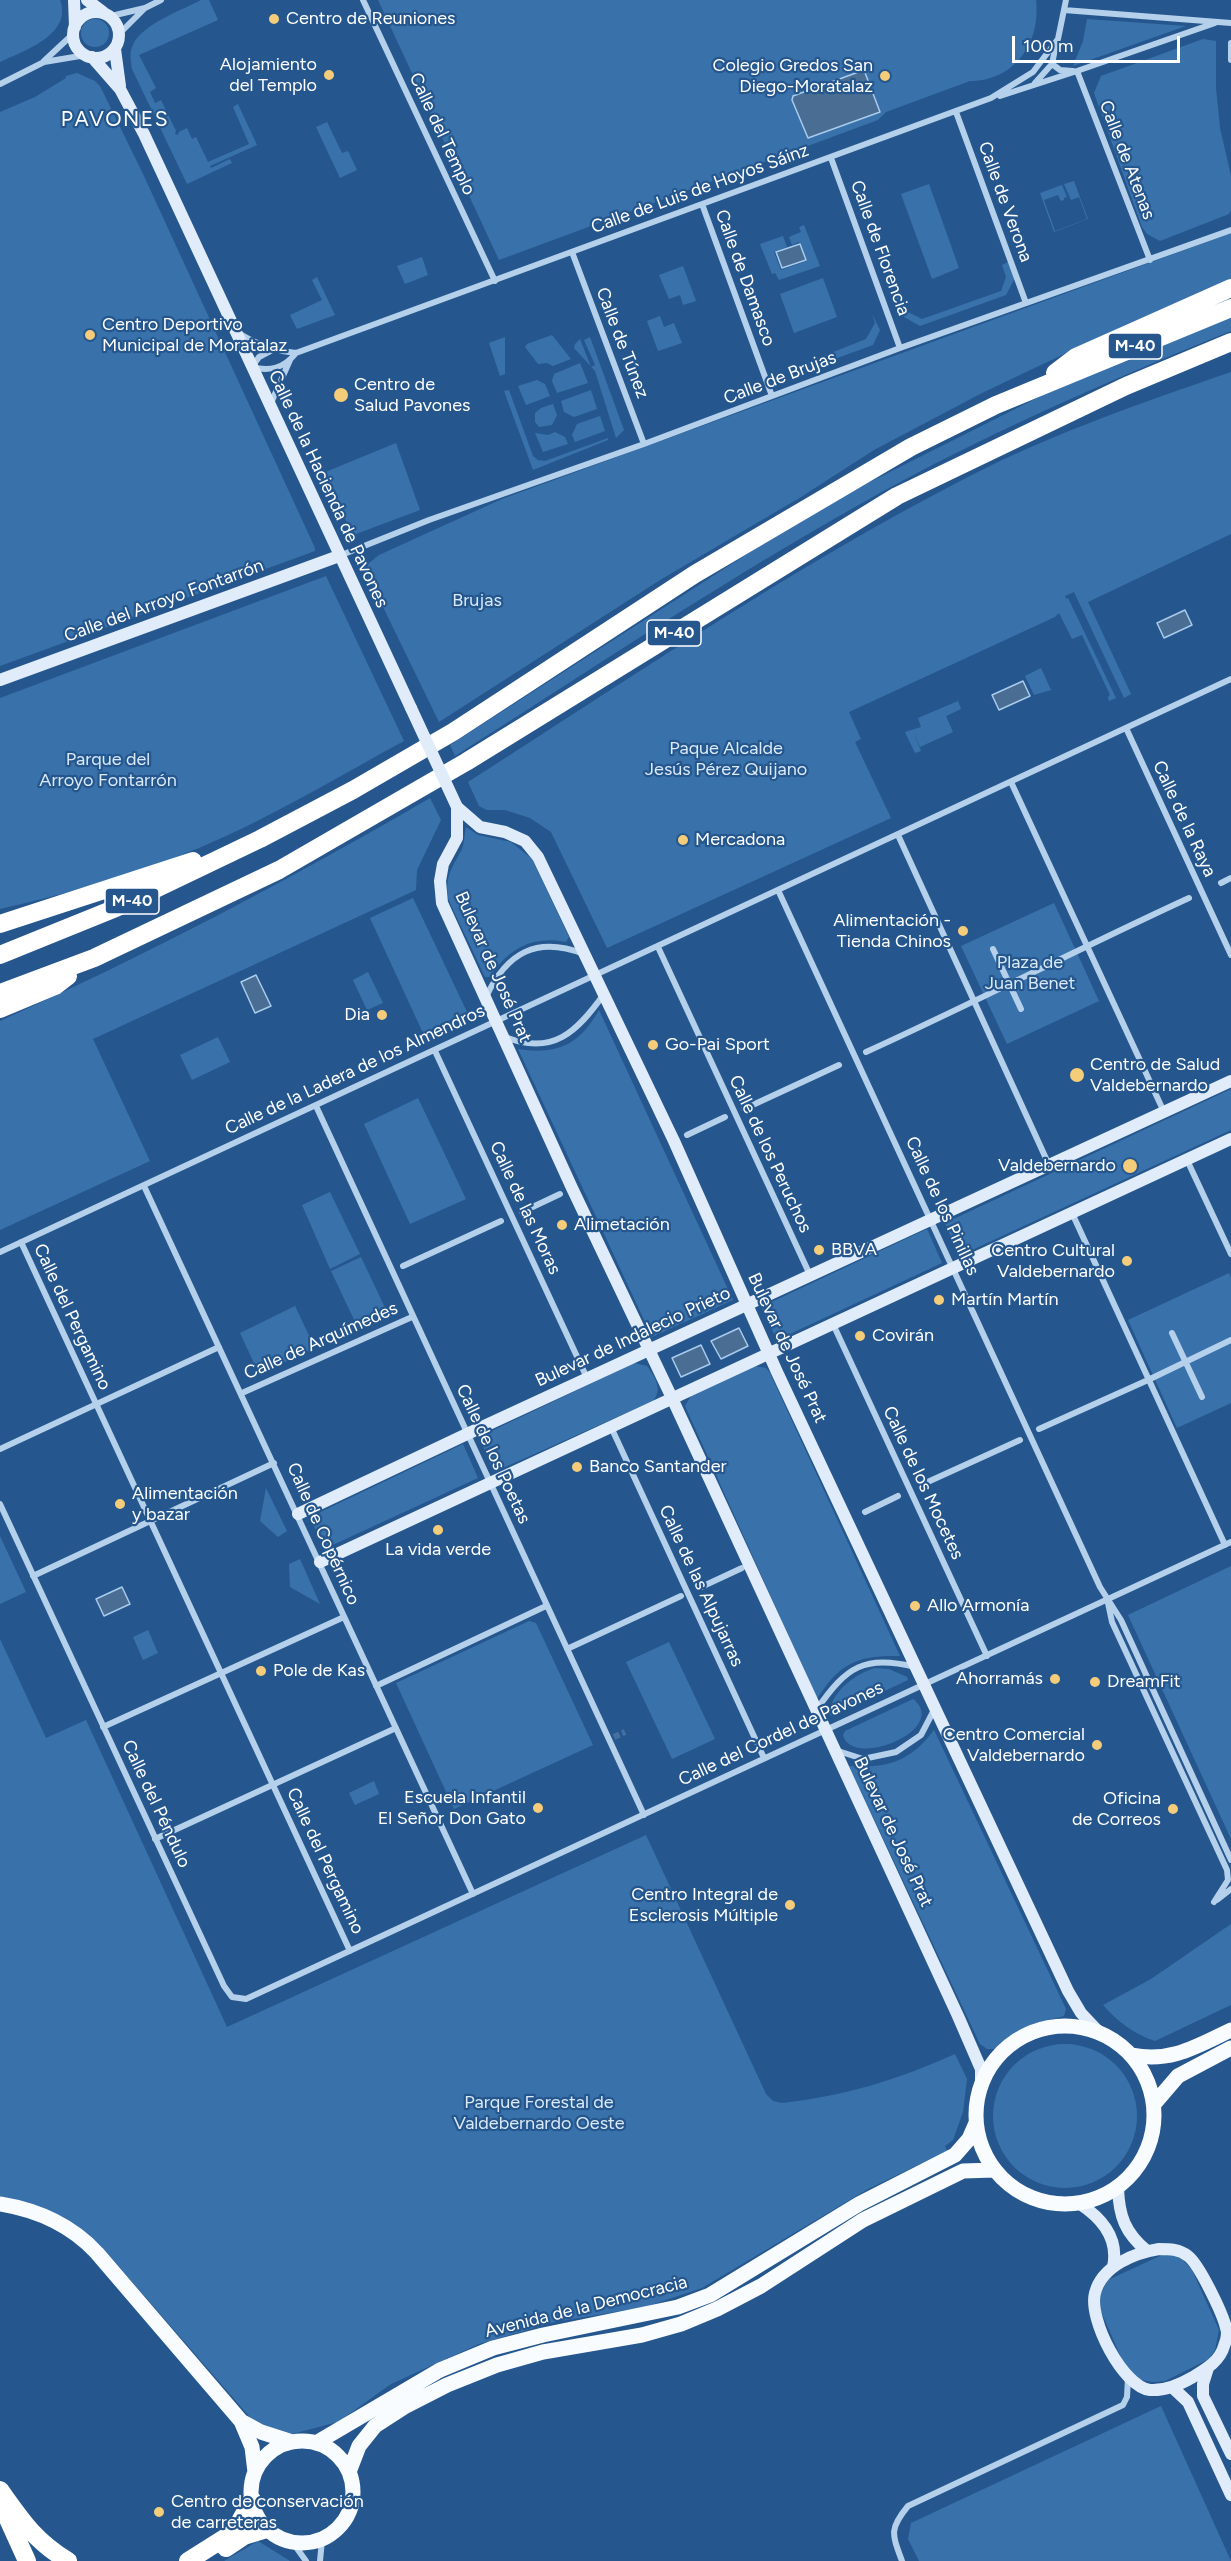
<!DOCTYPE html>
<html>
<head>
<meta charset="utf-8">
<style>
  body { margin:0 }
  #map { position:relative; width:1231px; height:2561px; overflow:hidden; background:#25578e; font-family:Figtree,sans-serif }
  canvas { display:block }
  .scale { position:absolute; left:1012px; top:36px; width:168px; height:27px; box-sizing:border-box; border:3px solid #fff; border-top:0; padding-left:8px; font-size:18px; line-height:21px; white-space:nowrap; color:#fff; -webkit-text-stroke:4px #25578e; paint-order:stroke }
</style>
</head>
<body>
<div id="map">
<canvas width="1231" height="2561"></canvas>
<div class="scale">100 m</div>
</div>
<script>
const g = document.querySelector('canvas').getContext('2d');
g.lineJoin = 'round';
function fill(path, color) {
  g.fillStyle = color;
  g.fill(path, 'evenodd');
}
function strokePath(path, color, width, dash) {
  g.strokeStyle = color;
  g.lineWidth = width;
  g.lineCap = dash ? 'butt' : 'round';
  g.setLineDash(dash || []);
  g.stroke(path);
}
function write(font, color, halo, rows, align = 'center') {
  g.font = font + ' Figtree,sans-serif';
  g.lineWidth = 4.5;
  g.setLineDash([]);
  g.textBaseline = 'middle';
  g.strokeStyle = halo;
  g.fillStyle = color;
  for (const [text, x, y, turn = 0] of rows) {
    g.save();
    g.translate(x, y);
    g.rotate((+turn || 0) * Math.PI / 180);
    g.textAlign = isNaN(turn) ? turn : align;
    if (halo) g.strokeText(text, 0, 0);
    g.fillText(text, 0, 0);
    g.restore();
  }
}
fill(new Path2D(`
  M0,0H60C73,35 23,51 0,62Z
  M201,0H209L218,20L139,55L156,88L150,92L155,103L161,100L176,131L175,134L178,135L179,132L187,128L192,139L196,137L208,162L249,144L233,107L238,104L257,145L210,166L211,168L230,159L232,163L187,184L132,69C131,61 129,52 133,45C141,25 182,10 201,0Z
  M378,0H1036C1041,42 1015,81 970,81L886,112L878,120L499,260Z
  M1087,19L1186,26L1073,66L1083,41Z
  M81 33a14 14 0 1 1 28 0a14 14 0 1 1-28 0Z
  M1203,39L1216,41V88L1220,128L1231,176V210L1229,214L1160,241L1147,234L1142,227L1094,93L1101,76Z
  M77,73L95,81L100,86L143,174L315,548V551L0,666V112L35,97L66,78V76Z
  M327,122L342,153L348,151L357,170L340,178L316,127Z
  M1074,181L1088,219L1054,232L1040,193L1062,185L1067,197L1064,198V200L1061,201L1058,195L1044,200L1055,231L1087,219L1079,197L1071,200L1064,184Z
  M929,184L959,268L932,279L901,194Z
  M804,225L820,266L779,280L775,273L772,274L760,244L783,236L787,247L774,252L781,270L807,261L799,242L792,245L789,237L801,232L799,227Z
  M1231,233V279L1125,325L982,393L874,450L801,497L660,580L439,722L367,574L368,564L379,555L502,499Z
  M422,257L428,275L405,284L397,266Z
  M1008,262L1015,278L1006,295L920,326L904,317L893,290L899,288L908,312L922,319L1001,291L1006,277L1002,265Z
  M683,266L696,301L683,305L680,295L669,299L659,275Z
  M317,277L335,315L297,329L290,315L322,300L312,280Z
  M823,278L837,317L794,333L780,294Z
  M872,314L880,330L873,345L810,368L808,362L866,339L875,323Z
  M660,316L664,327L674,323L682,343L658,351L647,321Z
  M1231,316V331C1105,382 981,436 862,503C723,581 590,670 455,756L450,745L755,549L856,489L1053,390Z
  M552,335L571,359L553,366L547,363L538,364L525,347L527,344Z
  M505,337V374L500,376L489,343Z
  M590,337L624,430L616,438L595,371L574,348L575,344L580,339L591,367L595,365L584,340Z
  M580,363L588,383L557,393L552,381L554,374Z
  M1231,372V534L1088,602L1131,694L1124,698L1074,592L1065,596L1066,599L1068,598L1116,698L1109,701L1108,697L1110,695L1082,635L1072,639L1059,613L1055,617L849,712L861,739L855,742L891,818L607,948L551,832L530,818L505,810H487L479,806L468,782C632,677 793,567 966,478C1051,434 1141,403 1231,372Z
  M537,380L545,384L550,396L526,405L518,386Z
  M509,390L533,456L538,460L545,461L608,438V440L533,470L504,391Z
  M591,390L597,409L574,417L564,412L561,401Z
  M553,404L557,415L552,425L539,427L535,422V413L541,408Z
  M600,416L605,431L575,442L572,435L577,424Z
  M555,432L565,437L568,444L543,452L535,433L548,435Z
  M396,443L420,510L356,534L351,531L323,473Z
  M326,576L404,741C345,773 287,808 226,836C154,869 77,892 0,909V698Z
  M1041,668L1051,690L1034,695L1025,676Z
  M958,701L961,709L946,716L953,732L920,747L913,731L921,751L915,753L905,732L921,727L918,718Z
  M430,798L441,820L417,870L416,890L93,1039L150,1161L0,1230V1021C147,955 291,879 430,798Z
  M466,827L478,835L511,842L532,859L569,937L566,942C533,935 507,949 490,977H485L449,901C444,879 451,869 461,851C465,843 464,835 466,827Z
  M413,898L467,1012L423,1033L370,918Z
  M1054,903L1099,1001L1007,1044L961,946Z
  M368,972L383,1003L367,1010L353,980Z
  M599,1010L733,1300L652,1337L518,1049C558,1055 579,1045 599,1010Z
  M218,1037L230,1062L192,1080L180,1055Z
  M1231,1089V1130L959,1256L945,1223Z
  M418,1098L466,1199L410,1224L364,1124Z
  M330,1192L360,1254L330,1269L302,1205Z
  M927,1229L942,1263L777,1340L761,1307Z
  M361,1257L387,1312L357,1326L331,1271Z
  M1229,1273L1231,1278V1403L1177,1428L1128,1320Z
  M295,1306L315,1348L259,1374L240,1333Z
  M634,1363L647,1366C655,1377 663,1389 653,1401L494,1472L479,1437Z
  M754,1366L766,1368L770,1373L900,1656C858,1655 839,1663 817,1699L685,1406L691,1396Z
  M463,1444L478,1478L324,1549L310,1517Z
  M266,1488L287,1531L278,1537L260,1521Z
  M0,1536L26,1592L0,1604Z
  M300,1559L320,1604L290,1587L289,1564Z
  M1231,1566V1839L1128,1615Z
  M529,1621L536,1623L593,1745L454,1809L396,1683Z
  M148,1630L158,1653L143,1660L133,1637Z
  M0,1639L46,1738L86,1720L227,2027L646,1835L766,2094L773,2101L782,2103C845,2096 897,2080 955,2054L967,2079L963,2112L953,2140L945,2146L947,2151L868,2189L702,2288L645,2307L555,2322L479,2344L391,2384L338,2422L288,2435L255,2423L101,2246L57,2215L0,2196Z
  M669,1642L715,1739L672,1759L626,1662Z
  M875,1668L889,1669L907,1677L908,1680L831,1716L829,1711C835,1689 855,1674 875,1668Z
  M913,1699C951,1729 852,1770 843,1735L845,1731Z
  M934,1730L1066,2009L1064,2016L1034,2024L1016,2033L994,2049H987L980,2044L849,1766C887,1769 911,1761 934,1730Z
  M374,1781L379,1794L355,1805L349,1793Z
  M1231,1924V2005L1155,2041C1134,2034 1118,2022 1103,2005L1151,1979Z
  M993 2116a72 72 0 1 1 144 0a72 72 0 1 1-144 0Z
  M1162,2255H1174L1183,2260L1192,2270L1219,2330L1215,2350L1209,2359L1165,2381L1153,2382L1141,2380L1131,2374L1123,2362L1100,2309V2295L1108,2280Z
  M1161,2406L1231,2561H919L908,2539L911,2523Z
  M258,2541L290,2561H224Z`), '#3972ab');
const water = new Path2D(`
  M864,70L880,112L808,138L792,100L793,96Z
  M800,244L806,260L782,268L776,252Z
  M1185,610L1192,625L1164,638L1157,623Z
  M1023,681L1030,696L999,710L992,695Z
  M256,975L271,1006L255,1013L241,982Z
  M739,1328L748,1346L721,1359L711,1341Z
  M701,1345L710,1364L681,1377L672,1358Z
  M122,1587L130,1604L104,1616L96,1599Z`);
fill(water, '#496d93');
strokePath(water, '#a9cbec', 1.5);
strokePath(new Path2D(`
  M614,1737L625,1732`), '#46709f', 6, [6, 3]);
strokePath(new Path2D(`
  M363,0L495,281
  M1064,10L1231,23
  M111,16L145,8L161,0
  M119,34L144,9
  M1231,43V60
  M1056,44L1052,64L1060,70L1073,71
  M44,61L73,34
  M1077,71L1150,260
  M1035,83L1052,64
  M0,84L44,62L86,55
  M1000,96L1077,71L1215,23
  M956,112L1026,303
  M831,158L900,348
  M702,204L772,396
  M572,252L644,444
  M238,333C256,344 275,351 296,353L991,98L1033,72L1058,39L1066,0
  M274,349L259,357L252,367C270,372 284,368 296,353
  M271,403L290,360
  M339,556L429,520L644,444L900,348L1231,230
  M1126,728L1231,955
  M1011,782L1164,1112
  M898,835L1049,1165
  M1221,883L1231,878
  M778,890L1100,1587L1121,1620L1231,1860
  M658,947L810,1275
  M993,949L1021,1009
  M486,997C507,952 537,936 584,954
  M505,1037C553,1056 577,1032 604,994
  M435,1051L587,1378
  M866,1052C974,1003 1080,948 1189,898
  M316,1106L644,1815
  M744,1109L839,1065
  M687,1135L725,1117
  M1187,1160L1231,1254
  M144,1186L473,1894
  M522,1212L560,1194
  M1072,1213L1225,1545
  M21,1242L350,1951
  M0,1252L1231,679
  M403,1266L501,1221
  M833,1324L987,1656
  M1172,1333L1202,1397
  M242,1393L412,1317
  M611,1427L764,1758
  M1039,1429L1148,1380L1231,1340
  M0,1449L219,1347
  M921,1485L1020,1440
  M0,1504L224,1986L232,1997L246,1999L1231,1542
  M865,1512L898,1496
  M33,1576L274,1463
  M699,1588L742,1568
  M1108,1603L1112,1622L1227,1870L1228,1880L1214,1902
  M567,1649L681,1596
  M376,1686L546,1606
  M817,1709C847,1666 864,1655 916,1667
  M103,1727L344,1617
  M835,1750L863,1759L896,1752L921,1735L934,1710
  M155,1839L396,1728
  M1217,1900L1231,1889
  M293,2543L306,2561
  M320,2561L322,2540
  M902,2561C892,2534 889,2529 908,2506L1123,2405L1127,2397L1128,2378`), '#b5d0eb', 6);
strokePath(new Path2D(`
  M74,0L75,27
  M87,0L103,12
  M73 35a23 23 0 1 1 46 0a23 23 0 1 1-46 0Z
  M115,49L120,86
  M92,57L120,89L144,134L411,708
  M0,680L339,556
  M457,807L480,827L505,832L525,841L538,857L674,1141L777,1372L1068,1991L1081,2013L1098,2031
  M457,807V838L443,864L440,881L442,903L572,1188L672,1398L958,2016L981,2069V2084
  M298,1514L467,1434L1231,1081
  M320,1562L1231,1139
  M1118,2188C1119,2216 1125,2233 1147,2251
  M1080,2204C1103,2219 1119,2239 1113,2267
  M1159,2249C1170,2249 1179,2249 1188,2256C1199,2264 1223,2314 1226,2328C1228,2333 1226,2341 1224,2346C1220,2361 1206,2369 1193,2377C1181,2384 1164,2391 1150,2390C1123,2387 1088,2319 1095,2293C1102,2266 1134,2253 1159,2249Z
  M1208,2368L1203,2384V2396L1231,2454
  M1172,2387L1188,2402L1231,2495`), '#e0ecf9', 12);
strokePath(new Path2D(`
  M976 2115a89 89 0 1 1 178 0a89 89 0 1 1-178 0Z
  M1132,2055C1171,2063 1197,2046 1231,2030
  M1154,2104L1178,2076L1231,2048
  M0,2204C37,2210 71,2225 97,2253L241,2421L261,2432L292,2442
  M241,2421L252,2447L255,2472
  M251 2492a51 51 0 1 1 102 0a51 51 0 1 1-102 0Z
  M316,2443L440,2370L493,2348L543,2335L678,2307L710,2295L859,2204L955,2155L969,2139L976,2123
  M349,2472L359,2446L375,2426L406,2406L447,2385L497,2365L543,2352L642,2335L681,2324L717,2309L761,2286L863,2220L963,2171L994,2170`), '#f9fcff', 15);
strokePath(new Path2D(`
  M1055,373L1076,357L1231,288
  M0,924L193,861
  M0,955L116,908L260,839L353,790L453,732L695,574L911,447L996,405L1231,308
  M0,993L94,958L279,870L466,762L897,496L1126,386L1231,342
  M0,1009L55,986L68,976
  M0,2490C22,2521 35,2541 68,2561
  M3,2508L27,2561
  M226,2548L244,2536L267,2529
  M188,2561L234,2532L252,2500`), '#fff', 18);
strokePath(new Path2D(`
  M411,708L457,807`), '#e0ecf9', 12);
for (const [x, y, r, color] of [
  [274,19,6,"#f5cc79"],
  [329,75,6,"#f5cc79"],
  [885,76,6,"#f5cc79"],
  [90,335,6,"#f5cc79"],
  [341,395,8,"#f5cc79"],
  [683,840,6,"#f5cc79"],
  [963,931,6,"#f5cc79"],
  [382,1015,6,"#f5cc79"],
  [653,1045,6,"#f5cc79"],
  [1077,1075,8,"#f5cc79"],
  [1130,1166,8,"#f5cc79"],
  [562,1225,6,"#f5cc79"],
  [819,1250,6,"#f5cc79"],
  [1127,1261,6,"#f5cc79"],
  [939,1300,6,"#f5cc79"],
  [860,1336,6,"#f5cc79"],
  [577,1467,6,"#f5cc79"],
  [120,1504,6,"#f5cc79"],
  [438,1530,6,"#f5cc79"],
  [915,1606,6,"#f5cc79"],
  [261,1671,6,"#f5cc79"],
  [1055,1679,6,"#f5cc79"],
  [1095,1682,6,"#f5cc79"],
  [1097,1745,6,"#f5cc79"],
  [538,1808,6,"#f5cc79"],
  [1173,1809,6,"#f5cc79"],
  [790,1905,6,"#f5cc79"],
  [159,2512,6,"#f5cc79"]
]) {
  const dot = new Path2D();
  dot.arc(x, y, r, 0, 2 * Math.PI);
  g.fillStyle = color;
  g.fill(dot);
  strokePath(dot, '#25578e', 2);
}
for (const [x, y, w] of [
  [1135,346,54],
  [674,633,54],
  [132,901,54]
]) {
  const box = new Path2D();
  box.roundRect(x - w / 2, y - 13, w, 26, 4.5);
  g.fillStyle = '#25578e';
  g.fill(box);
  strokePath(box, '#fff', 1.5);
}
write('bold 16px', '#fff', null, [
  ["M-40",1135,346],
  ["M-40",674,633],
  ["M-40",132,901]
]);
write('18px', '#fff', '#25578e', [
  ["Centro de Reuniones",286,19],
  ["Alojamiento",317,65,"right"],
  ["del Templo",317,86,"right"],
  ["Colegio Gredos San",873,66,"right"],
  ["Diego-Moratalaz",873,87,"right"],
  ["Centro Deportivo",102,325],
  ["Municipal de Moratalaz",102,346],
  ["Centro de",354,385],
  ["Salud Pavones",354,406],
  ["Mercadona",695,840],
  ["Alimentación -",951,921,"right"],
  ["Tienda Chinos",951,942,"right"],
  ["Dia",370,1015,"right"],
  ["Go-Pai Sport",665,1045],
  ["Centro de Salud",1090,1065],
  ["Valdebernardo",1090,1086],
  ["Valdebernardo",1116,1166,"right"],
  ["Alimetación",574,1225],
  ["BBVA",831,1250],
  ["Centro Cultural",1115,1251,"right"],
  ["Valdebernardo",1115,1272,"right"],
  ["Martín Martín",951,1300],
  ["Covirán",872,1336],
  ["Banco Santander",589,1467],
  ["Alimentación",132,1494],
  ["y bazar",132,1515],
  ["La vida verde",438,1550,"center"],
  ["Allo Armonía",927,1606],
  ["Pole de Kas",273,1671],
  ["Ahorramás",1043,1679,"right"],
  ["DreamFit",1107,1682],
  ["Centro Comercial",1085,1735,"right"],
  ["Valdebernardo",1085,1756,"right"],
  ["Escuela Infantil",526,1798,"right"],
  ["El Señor Don Gato",526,1819,"right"],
  ["Oficina",1161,1799,"right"],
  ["de Correos",1161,1820,"right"],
  ["Centro Integral de",778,1895,"right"],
  ["Esclerosis Múltiple",778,1916,"right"],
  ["Centro de conservación",171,2502],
  ["de carreteras",171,2523]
], 'left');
write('18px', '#fff', '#25578e', [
  ["Calle del Templo",442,134,65],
  ["Calle de Atenas",1127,160,69],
  ["Calle de Luis de Hoyos Sáinz",700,189,-20],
  ["Calle de Verona",1005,202,70],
  ["Calle de Florencia",880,248,70],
  ["Calle de Damasco",745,278,70],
  ["Calle de Túnez",622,343,69],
  ["Calle de Brujas",780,378,-21],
  ["Calle de la Hacienda de Pavones",328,489,65],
  ["Calle del Arroyo Fontarrón",164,601,-20],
  ["Calle de la Raya",1184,819,65],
  ["Bulevar de José Prat",493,967,66],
  ["Calle de la Ladera de los Almendros",355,1070,-25],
  ["Calle de los Peruchos",770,1154,65],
  ["Calle de los Pinillas",942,1206,65],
  ["Calle de las Moras",525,1208,65],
  ["Calle del Pergamino",72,1317,65],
  ["Bulevar de Indalecio Prieto",633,1337,-25],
  ["Calle de Arquímedes",321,1341,-24],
  ["Bulevar de José Prat",787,1348,65],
  ["Calle de los Poetas",493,1454,65],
  ["Calle de los Mocetes",923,1483,65],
  ["Calle de Copérnico",323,1534,66],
  ["Calle de las Alpujarras",701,1586,65],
  ["Calle del Cordel de Pavones",781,1734,-25],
  ["Calle del Péndulo",156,1804,65],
  ["Bulevar de José Prat",893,1832,65],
  ["Calle del Pergamino",325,1861,65],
  ["Avenida de la Democracia",586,2307,-14]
]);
write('18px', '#d9e9f8', '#25578e', [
  ["Brujas",477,601],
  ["Paque Alcalde",726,749],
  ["Jesús Pérez Quijano",726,770],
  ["Parque del",108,760],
  ["Arroyo Fontarrón",108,781],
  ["Plaza de",1030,963],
  ["Juan Benet",1030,984],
  ["Parque Forestal de",539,2103],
  ["Valdebernardo Oeste",539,2124]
]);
g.letterSpacing = '1.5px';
write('21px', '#fff', '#25578e', [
  ["PAVONES",115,120]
]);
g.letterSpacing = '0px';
</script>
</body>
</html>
